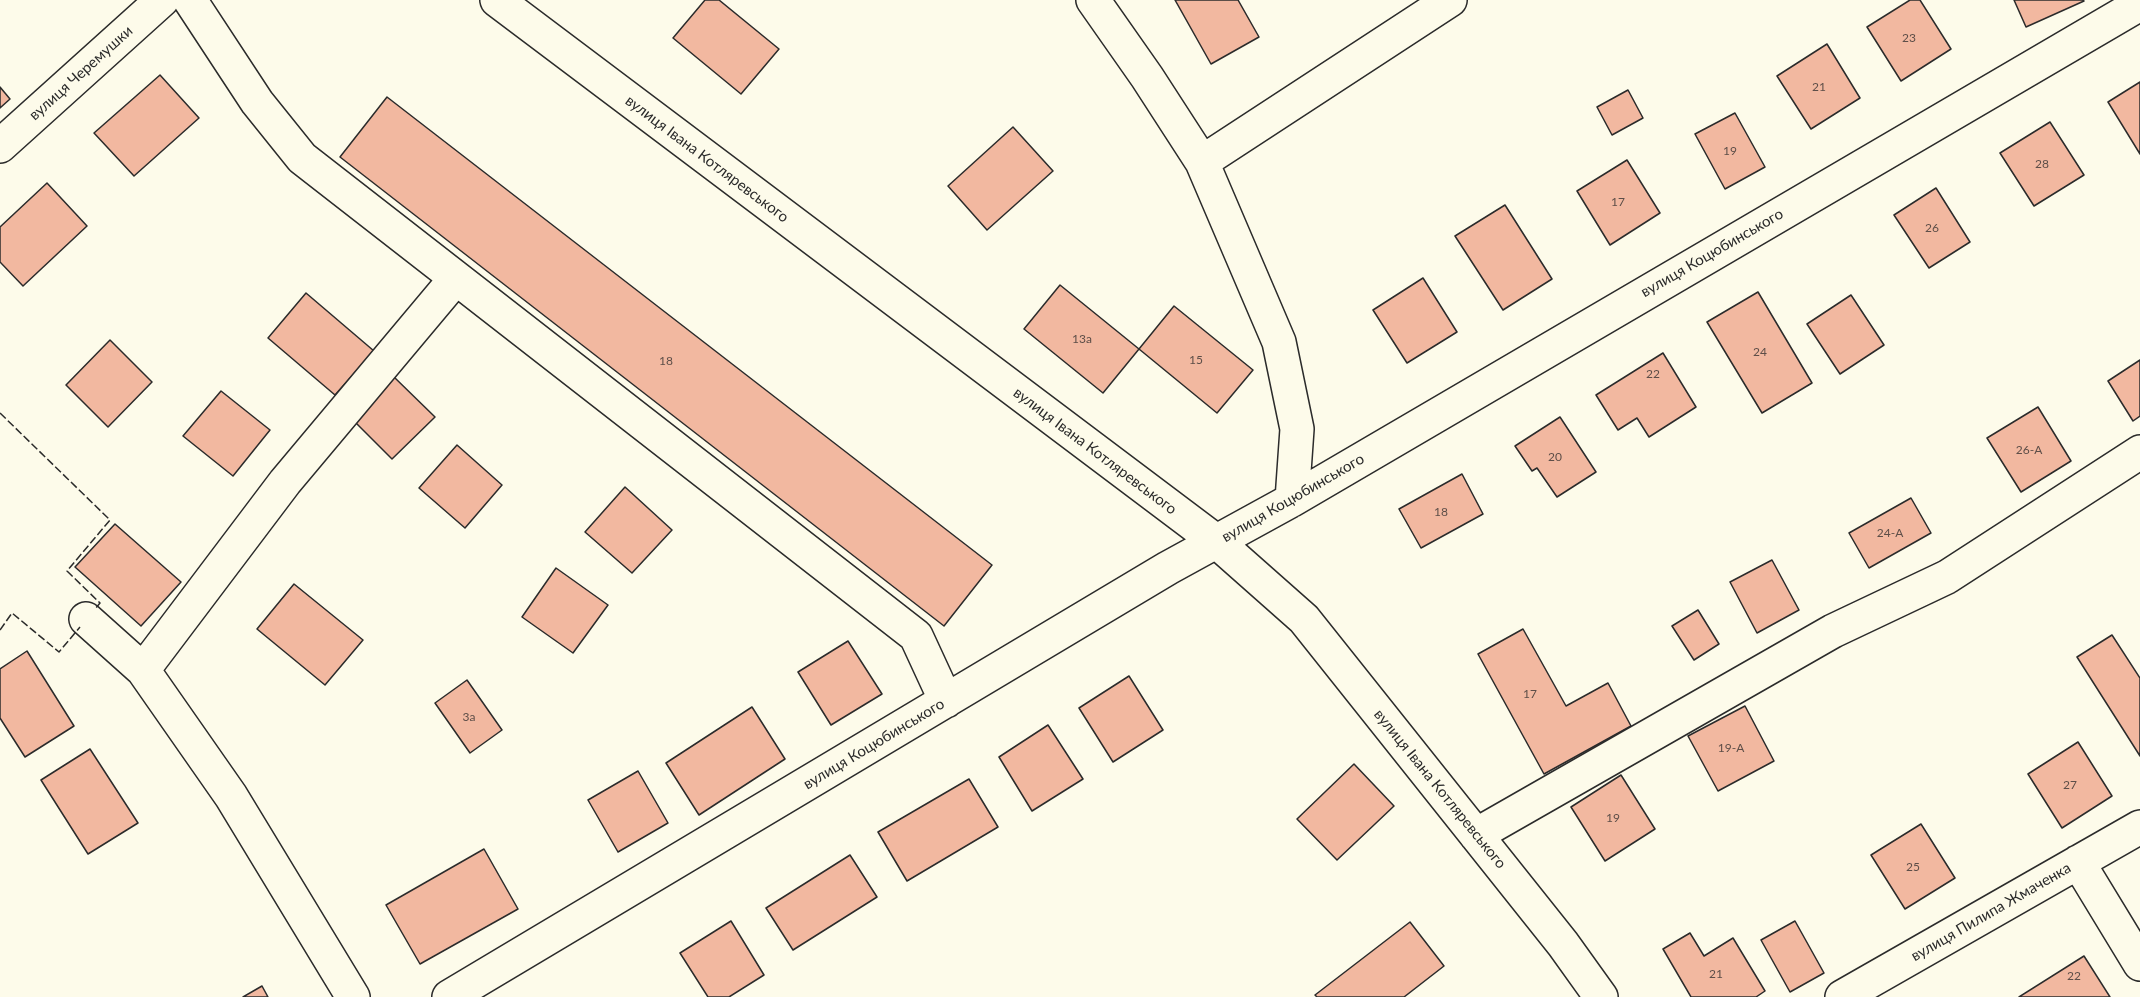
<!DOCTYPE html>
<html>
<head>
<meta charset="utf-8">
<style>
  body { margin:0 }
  canvas { display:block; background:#fdfbea }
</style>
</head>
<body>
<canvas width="2140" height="997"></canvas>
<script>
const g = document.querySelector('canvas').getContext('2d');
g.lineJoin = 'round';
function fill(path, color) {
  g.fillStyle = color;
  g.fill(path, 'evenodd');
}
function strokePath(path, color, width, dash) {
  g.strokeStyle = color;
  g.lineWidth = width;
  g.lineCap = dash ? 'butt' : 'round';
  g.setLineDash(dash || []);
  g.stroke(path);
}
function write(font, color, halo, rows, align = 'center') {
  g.font = font + ' Lato,sans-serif';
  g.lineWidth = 4.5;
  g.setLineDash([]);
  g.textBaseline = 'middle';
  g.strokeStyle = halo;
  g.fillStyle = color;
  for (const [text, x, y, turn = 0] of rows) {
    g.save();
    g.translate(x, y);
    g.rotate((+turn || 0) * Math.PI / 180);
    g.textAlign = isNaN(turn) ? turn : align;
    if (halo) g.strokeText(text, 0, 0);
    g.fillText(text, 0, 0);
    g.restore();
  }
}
const building = new Path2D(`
  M705,0H719L779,49L741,94L673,38Z
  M1175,0H1238L1259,37L1211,64Z
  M1910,0H1920L1951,49L1901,81L1867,27Z
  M2014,0H2083L2084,1L2026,27Z
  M1827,44L1860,98L1811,129L1777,76Z
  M160,75L199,118L134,176L94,133Z
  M2140,82V154L2108,102Z
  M0,87L10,99L0,108Z
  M1628,90L1643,118L1612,135L1597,107Z
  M387,97L992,565L944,626L340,157Z
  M1735,113L1765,167L1725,189L1695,134Z
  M2050,122L2084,175L2034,206L2000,153Z
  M1013,127L1053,171L987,230L948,186Z
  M1627,160L1660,213L1610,245L1577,191Z
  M47,183L87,226L23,286L0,262V227Z
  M1936,188L1970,242L1929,268L1894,215Z
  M1505,205L1552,279L1503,310L1455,236Z
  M1423,278L1457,332L1407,363L1373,310Z
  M1060,285L1139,349L1103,393L1024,329Z
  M1758,292L1812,383L1762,413L1707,322Z
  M306,293L374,351L335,395L268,338Z
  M1851,295L1884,345L1840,374L1807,324Z
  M1174,306L1253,370L1217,413L1139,349Z
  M110,340L152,382L108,427L66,385Z
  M1663,353L1696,407L1649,437L1637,418L1618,430L1596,395Z
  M2140,360V416L2133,421L2108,381Z
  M394,377L435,417L392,459L352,419Z
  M221,391L270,430L233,476L183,436Z
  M2038,407L2071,461L2021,492L1987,438Z
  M1560,417L1596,472L1557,497L1537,468L1532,471L1515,446Z
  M457,445L502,485L465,528L419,488Z
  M1462,474L1483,514L1421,548L1399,509Z
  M625,487L672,530L632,573L585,532Z
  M1911,498L1931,533L1869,568L1849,533Z
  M115,524L181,582L141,626L75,567Z
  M1772,560L1799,610L1757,633L1730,582Z
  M556,568L608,605L573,653L522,617Z
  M294,584L363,640L325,685L257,629Z
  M1698,610L1719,644L1694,660L1672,626Z
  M1523,629L1566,706L1608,683L1631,726L1544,774L1478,654Z
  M2112,635L2140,678V756L2077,657Z
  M848,641L882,694L831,725L798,672Z
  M27,651L74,726L25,757L0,718V669Z
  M1129,676L1163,730L1113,762L1079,708Z
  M467,680L502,730L470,753L435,703Z
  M1745,706L1774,761L1718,791L1688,736Z
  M752,707L785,759L699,815L666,763Z
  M1048,725L1083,779L1032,811L999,757Z
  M2078,742L2112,796L2062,828L2028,774Z
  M90,749L138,823L88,854L41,780Z
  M1354,764L1394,806L1337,860L1297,819Z
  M638,771L668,823L618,852L588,800Z
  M1621,775L1655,829L1605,861L1571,807Z
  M969,779L998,827L907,881L878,832Z
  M1921,824L1955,878L1905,909L1871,855Z
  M484,849L518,909L420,964L386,905Z
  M850,855L877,897L793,950L766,908Z
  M731,921L764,975L729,997H708L680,953Z
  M1795,921L1824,973L1790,992L1761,940Z
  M1410,922L1444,966L1404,997H1317L1315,995Z
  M1690,933L1704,956L1733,938L1765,991L1756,997H1691L1663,949Z
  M2084,956L2110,997H2019Z
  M262,986L268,997H243Z`);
fill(building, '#f2b8a0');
strokePath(building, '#2b2b2b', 1.5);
const minor = new Path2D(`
  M190,0L257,102L302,158L916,636L946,701
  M497,0L1217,542L1304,619L1563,944L1601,997
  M1093,0L1147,77L1202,162L1279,342L1297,429L1292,500
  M0,146L162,0
  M1202,162L1450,0
  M86,619L143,670L231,796L353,997
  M143,670L285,482L456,278
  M1476,835L1833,631L1947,577L2140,452
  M2078,862L2140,964
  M449,997L1168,568L1292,500L2140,4
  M1842,997L2140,827`);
strokePath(minor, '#2b2b2b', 36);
strokePath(minor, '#fdfbea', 33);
strokePath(new Path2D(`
  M0,413L110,520L67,571L100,603L95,609
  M0,630L12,613L59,652L80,627`), '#2b2b2b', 1.5, [8, 3]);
write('12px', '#5d4e48', null, [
  ["23",1909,38],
  ["21",1819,87],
  ["19",1730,151],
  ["28",2042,164],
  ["17",1618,202],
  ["26",1932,228],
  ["13а",1082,339],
  ["24",1760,352],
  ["15",1196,360],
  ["18",666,361],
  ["22",1653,374],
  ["26-А",2029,450],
  ["20",1555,457],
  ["18",1441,512],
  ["24-А",1890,533],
  ["17",1530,694],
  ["3а",469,717],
  ["19-А",1731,748],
  ["27",2070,785],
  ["19",1613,818],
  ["25",1913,867],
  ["21",1716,974],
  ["22",2074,976]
]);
write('15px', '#2b2b2b', '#fdfbea', [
  ["вулиця Черемушки",81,73,-42],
  ["вулиця Івана Котляревського",707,159,37],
  ["вулиця Коцюбинського",1712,253,-30],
  ["вулиця Івана Котляревського",1095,451,37],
  ["вулиця Коцюбинського",1293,498,-30],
  ["вулиця Коцюбинського",874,744,-31],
  ["вулиця Івана Котляревського",1440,789,51],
  ["вулиця Пилипа Жмаченка",1991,912,-30]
]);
</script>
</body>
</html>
